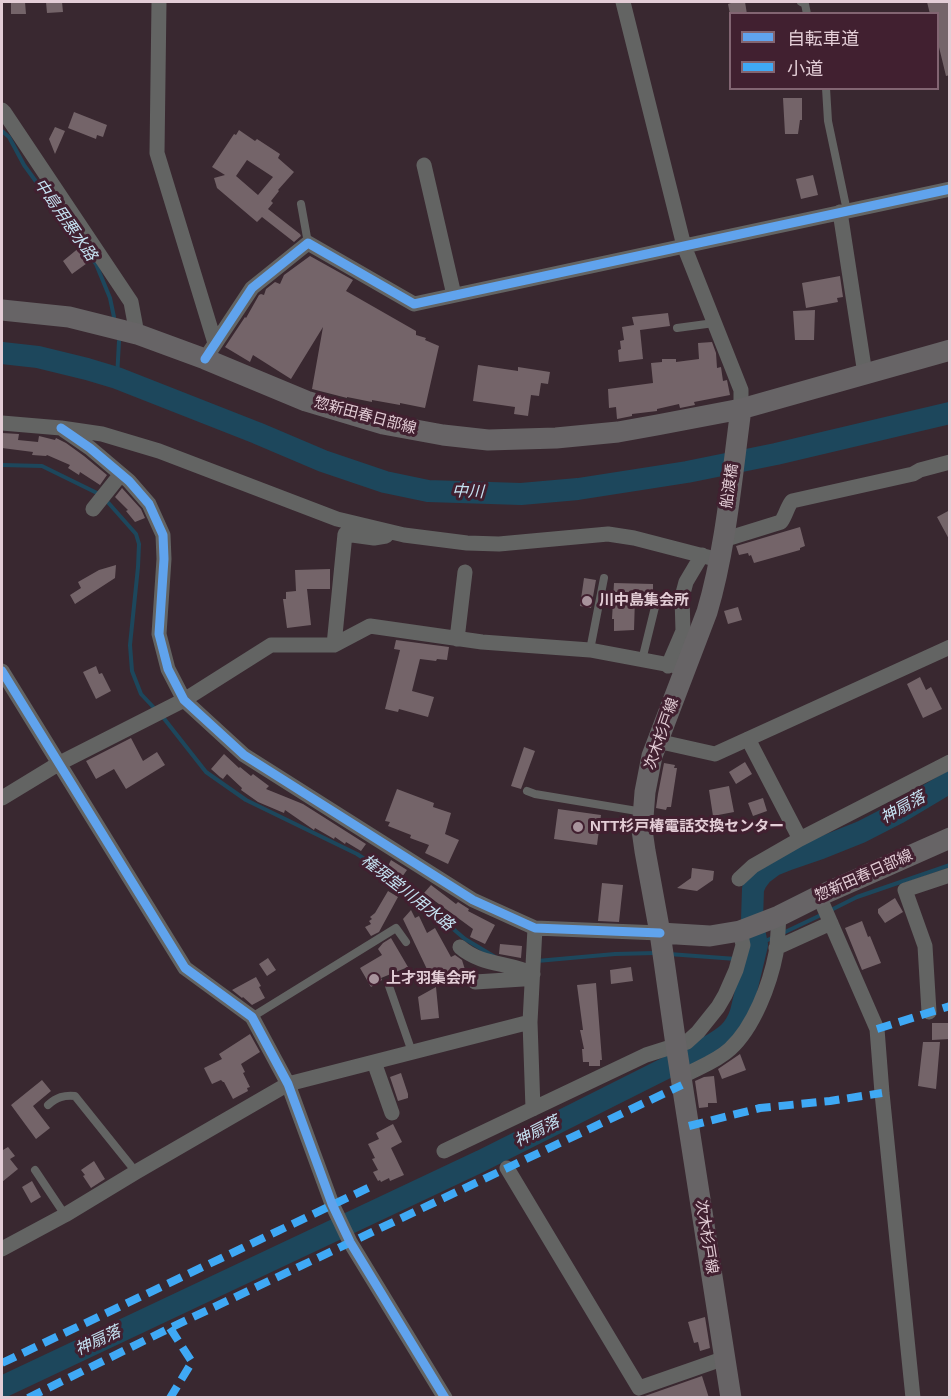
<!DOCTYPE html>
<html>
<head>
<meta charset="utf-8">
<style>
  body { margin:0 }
  #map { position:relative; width:951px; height:1399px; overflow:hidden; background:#392830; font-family:Helvetica,"Noto Sans JP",sans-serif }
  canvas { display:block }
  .frame { position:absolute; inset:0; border:3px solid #e3cdd6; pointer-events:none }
  .legend { position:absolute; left:729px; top:12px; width:210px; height:78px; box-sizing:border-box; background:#412030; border:2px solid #826572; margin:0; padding:8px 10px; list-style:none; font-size:18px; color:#e3cdd6 }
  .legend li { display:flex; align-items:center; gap:12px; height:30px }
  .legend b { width:30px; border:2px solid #826572 }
</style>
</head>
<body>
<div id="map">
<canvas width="951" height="1399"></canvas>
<div class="frame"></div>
<ul class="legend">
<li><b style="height:8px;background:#60a3ed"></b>自転車道</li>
<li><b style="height:8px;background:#3fa9f5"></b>小道</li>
</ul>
</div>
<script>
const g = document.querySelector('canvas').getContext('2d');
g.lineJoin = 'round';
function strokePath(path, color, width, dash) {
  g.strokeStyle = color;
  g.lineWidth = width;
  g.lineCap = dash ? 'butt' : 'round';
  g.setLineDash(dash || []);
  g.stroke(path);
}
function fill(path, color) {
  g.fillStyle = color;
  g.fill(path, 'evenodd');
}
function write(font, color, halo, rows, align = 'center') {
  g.font = font + ' Helvetica,"Noto Sans JP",sans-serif';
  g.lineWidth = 6;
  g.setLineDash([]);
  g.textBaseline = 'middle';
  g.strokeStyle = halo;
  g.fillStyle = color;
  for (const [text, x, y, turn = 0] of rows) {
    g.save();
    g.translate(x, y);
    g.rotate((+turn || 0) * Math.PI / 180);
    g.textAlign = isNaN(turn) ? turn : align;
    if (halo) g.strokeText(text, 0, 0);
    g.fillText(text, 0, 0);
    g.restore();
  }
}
strokePath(new Path2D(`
  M2,131L9,137L24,165L96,264L110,298L114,317
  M117,378L119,341
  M2,465L42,466L99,494
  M105,499L136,534L139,544L138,567L130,645L132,671L141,694L157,711
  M162,716L206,772L246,800L357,854L392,877L465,939L495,957
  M829,911L857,897L950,865
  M783,933L823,914
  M669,954L736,959
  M745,956L757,945L774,937
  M537,961L615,954L655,953`), '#1d475c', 4);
strokePath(new Path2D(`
  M2,353L38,357L87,369L117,378L257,433L323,461L385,482L428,491L521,494L578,489L687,472L776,454L950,413
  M2,1387L481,1161L708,1047C725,1037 735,1031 741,1012L757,945L752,920L753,889L756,882L762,874L774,865L789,859L821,848L861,832L898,813L950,782`), '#1d475c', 22);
fill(new Path2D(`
  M11,2H25L26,14H11Z
  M46,2H62L63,12L47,13Z
  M731,2H745L747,14H730L728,4L731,3Z
  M927,2H950V75L946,76L938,43V14H930Z
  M783,98H802V120H800L798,134H785Z
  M74,112L107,125L103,137L97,135L96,139L68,128Z
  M55,127L65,131L55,154L49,139Z
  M239,130L255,141L257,139L280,154L278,158L294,172L278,190L279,191L271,201L273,203L268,209L300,234L301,236L294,242L262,217L257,222L217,188L214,178L225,175L212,167L234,134L236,135ZM247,160L273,177L258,195L236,176Z
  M813,175L818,195L801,199L796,179Z
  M80,247L90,261L72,274L63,261Z
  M310,256L353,280L346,291L416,331V335L426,338L425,340L439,346L425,408L400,403V405L372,400V402L347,397V398L312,389L323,327L291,379L253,355L250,362L225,347L245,317L246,318L259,295L261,294L264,295L266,289L275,282L280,284L284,275Z
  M840,276L843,297L837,298L838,302L806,308L802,283Z
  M815,310L814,340H795L793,311Z
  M668,313L670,326L640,330L643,359L619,362L618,350L621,349L620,341L624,340L622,327L634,325L632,317Z
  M712,342L716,353L717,368L721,367L723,381L727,380L730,395L694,402L695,405L680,408L679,404L657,409V411L632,414V416L617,419L616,407L609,408L608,389L653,383L651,363L662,362V359H676V362L699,359L698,343Z
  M478,365L518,371V367L550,372L548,384L541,383L539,396L531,395L528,416L514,414L515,407L473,401Z
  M2,433L19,434L18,440L38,442L39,436L55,440L56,438L66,443L84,456L107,475L100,485L80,472L79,475L68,468L70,465L47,455L46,456L32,455L33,452L2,448Z
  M122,488L141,509L145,518L135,522L126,511L128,510L115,497Z
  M950,510V541L937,517Z
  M800,527L805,546L800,548V550L754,563L751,555L749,556L748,553L739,555L736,546Z
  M116,565L115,578L75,604L70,595L81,588L78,582L99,570Z
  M330,569V589H307L311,625L287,628L283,599H286V592L296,591L295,570Z
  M584,578L596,580L591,608L580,606Z
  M614,583L653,584V595L648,594V599L635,598L634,630L614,631V619H612Z
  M738,607L742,620L728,624L724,611Z
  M396,640L449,647L447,660L437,659L436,661L420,659L412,691L434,697L428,717L399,709L398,712L385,709L400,650L394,649Z
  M96,666L99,674L102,673L111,691L96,699L83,672Z
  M920,677L926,690L931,687L942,709L923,718L907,684Z
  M131,738L143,761L157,752L165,765L126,789L114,769L96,779L86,761Z
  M524,747L535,751L521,789L511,786Z
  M224,754L239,768L240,767L251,776L253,774L269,786L266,789L303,804L366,844L361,851L346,842L345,844L335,837L334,839L315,828L314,830L285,810L284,813L258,802L241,790L242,788L227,774L223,779L220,777L211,769Z
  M745,762L752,774L736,784L729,772Z
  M664,763L675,765L674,768H677L671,807H667L666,810L656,808L658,794Z
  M729,786L734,812L713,816L709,790Z
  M397,789L434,803L433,807L451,813L445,834L459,840L448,864L425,853L429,845L410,838L411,835L388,826L390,822L385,821Z
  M763,798L767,811L753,816L748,803Z
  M558,809L601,815L597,845L554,839Z
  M391,860L407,870L402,877L389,867V864Z
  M692,868L714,871L713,880L697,891L677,888L691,878Z
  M602,883L623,885L619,922L598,921Z
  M431,885L456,904L458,902L469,909L468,911L495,925L485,944L470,937L473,929L424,893Z
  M388,891L398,897L379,932L371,936L365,927L371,924L369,921L372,919L370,917L375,913Z
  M895,898L903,912L885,923L878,913V909Z
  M411,910L415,918L419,916L427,933L435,928L451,957L455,955L462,960L467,976L435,986L403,919Z
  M862,921L868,937L870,936L881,963L862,970L845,928Z
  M391,938L408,967L381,978L382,980L371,987L360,968L382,955L378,949L383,943Z
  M500,944L522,946L521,958L499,954Z
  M268,958L276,970L267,976L259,964Z
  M631,967L633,981L611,984L610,970Z
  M256,977L261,986L259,987L265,998L252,1005L243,997L242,998L232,990Z
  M596,983L602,1060H600V1066H589V1062H583L582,1049H584L580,1030H583L577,985Z
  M436,987L439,1018L421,1020L418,997Z
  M932,1023H950V1039L932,1040Z
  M250,1034L260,1052L241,1064L245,1072L243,1073L250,1087L247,1088L248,1091L233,1099L224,1082H223L221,1080L212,1084L204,1068L222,1059L219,1054Z
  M923,1042H940L936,1089L918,1086Z
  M740,1054L746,1070L722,1079L718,1069Z
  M401,1073L408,1094V1098L398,1101L390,1077Z
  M714,1076L717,1103H708V1107L699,1108L695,1081L704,1077Z
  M42,1080L51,1091L33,1106L50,1128L36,1139L11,1105Z
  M393,1124L402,1142L391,1148L404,1175L390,1181L389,1178L381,1182L380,1180L378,1181L373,1172L378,1170L372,1159L375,1158L368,1144L379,1139L376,1133Z
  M8,1147L15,1156L10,1159L18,1169L2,1182V1148L3,1150Z
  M94,1161L105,1179L91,1188L83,1176L85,1175L81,1170Z
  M32,1181L41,1197L31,1203L22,1187Z
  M705,1317L710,1348L700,1351L698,1342L694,1343L688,1322Z
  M702,1376L709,1398H640L642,1397Z`), '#746469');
strokePath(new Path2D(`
  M801,2L805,4L807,14
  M826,88L828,121L847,211
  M301,204L308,243
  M677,328L714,323
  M590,650L604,578
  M642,660L656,603
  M527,791L535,794L643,812
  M389,986L412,1052
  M252,1017L396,928L406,942
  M48,1105C57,1097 64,1095 75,1096L136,1172
  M35,1170L65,1215`), '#636463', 8);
strokePath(new Path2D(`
  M159,2L157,153L215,343
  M623,2L684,246L741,390V409
  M2,110L4,112L131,302L137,334
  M424,165L454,295
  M840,212L865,374
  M205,359L252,288L308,243L414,304L950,189
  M2,423L61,428L102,434L159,451L337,519L404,535L467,543L499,544L608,534L634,538L719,560
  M61,428L90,448L129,481L149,504L163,535L164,559L159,634L168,669L184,700L244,755L473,900L535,928L660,933
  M93,509L121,474
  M723,540L781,522C786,515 787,507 792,501L913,474L920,470L950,462
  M457,639L465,572
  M334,645L345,534L374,538L386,536
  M668,666L683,631L682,597L686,582L702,555
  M2,671L185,968L252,1017L288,1084L332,1204L350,1242L445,1398
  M748,739L800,839
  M657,741L715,754L950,647
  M2,798L58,764L184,700L271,645H334L370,626L482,642L590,650L686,668
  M739,879L753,866L800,839L950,762
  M819,896L877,1029L882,1093L913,1398
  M460,947C482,966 509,962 533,974
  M776,948L831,923
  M475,982L523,979L533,974
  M929,1012L925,946L905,890L950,875
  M530,1022L533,1109
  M374,1062L392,1113
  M681,1077C697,1068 716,1062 730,1049C754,1027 770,984 776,953C778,941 778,928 779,916
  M444,1151L646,1055L687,1042L698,1032L718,1007L725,995L736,970L743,945L740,931
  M507,1168L639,1388L725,1358
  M2,1249L65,1215L136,1172L288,1084L530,1022L535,928`), '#636463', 15);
strokePath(new Path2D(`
  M2,310L69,317L137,334L205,359L306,401L383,424L443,435L488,440L556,438L618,432L657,425L741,409L950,350
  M660,933L710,936L740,931L779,916L819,896L950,838
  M731,1398L676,1045L660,933L645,851L642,830L645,792L652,756L707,612C726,548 732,475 741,409`), '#676466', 21);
strokePath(new Path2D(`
  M877,1029L950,1006
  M689,1126L760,1108L830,1101L882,1093
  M170,1328L192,1362L170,1398
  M2,1363L372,1186
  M28,1398L170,1328L682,1085`), '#3fa9f5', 8, [15, 8]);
strokePath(new Path2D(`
  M205,359L252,288L308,243L414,304L950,189
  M61,428L90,448L129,481L149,504L163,535L164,559L159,634L168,669L184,700L244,755L473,900L535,928L660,933
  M2,671L185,968L252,1017L288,1084L332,1204L350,1242L445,1398`), '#60a3ed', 9);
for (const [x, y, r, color] of [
  [587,601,6,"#a8939c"],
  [578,827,6,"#a8939c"],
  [374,979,6,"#a8939c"]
]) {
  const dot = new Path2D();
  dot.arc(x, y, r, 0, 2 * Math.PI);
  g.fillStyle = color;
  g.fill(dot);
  strokePath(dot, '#412030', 2);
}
write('15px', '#e3cdd6', '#412030', [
  ["惣新田春日部線",365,416,15],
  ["船渡橋",730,486,-82],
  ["次木杉戸線",662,734,-71],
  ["惣新田春日部線",864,876,-24],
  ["次木杉戸線",706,1237,81]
]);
write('bold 15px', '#e3cdd6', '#412030', [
  ["川中島集会所",599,601],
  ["NTT杉戸椿電話交換センター",590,827],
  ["上才羽集会所",386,979]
], 'left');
write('italic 16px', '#c5e2f2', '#412030', [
  ["中島用悪水路",65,220,55],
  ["中川",468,492,2],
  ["神扇落",903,808,-29],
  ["権現堂川用水路",407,893,38],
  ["神扇落",537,1132,-27],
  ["神扇落",98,1341,-25]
]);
</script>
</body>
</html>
